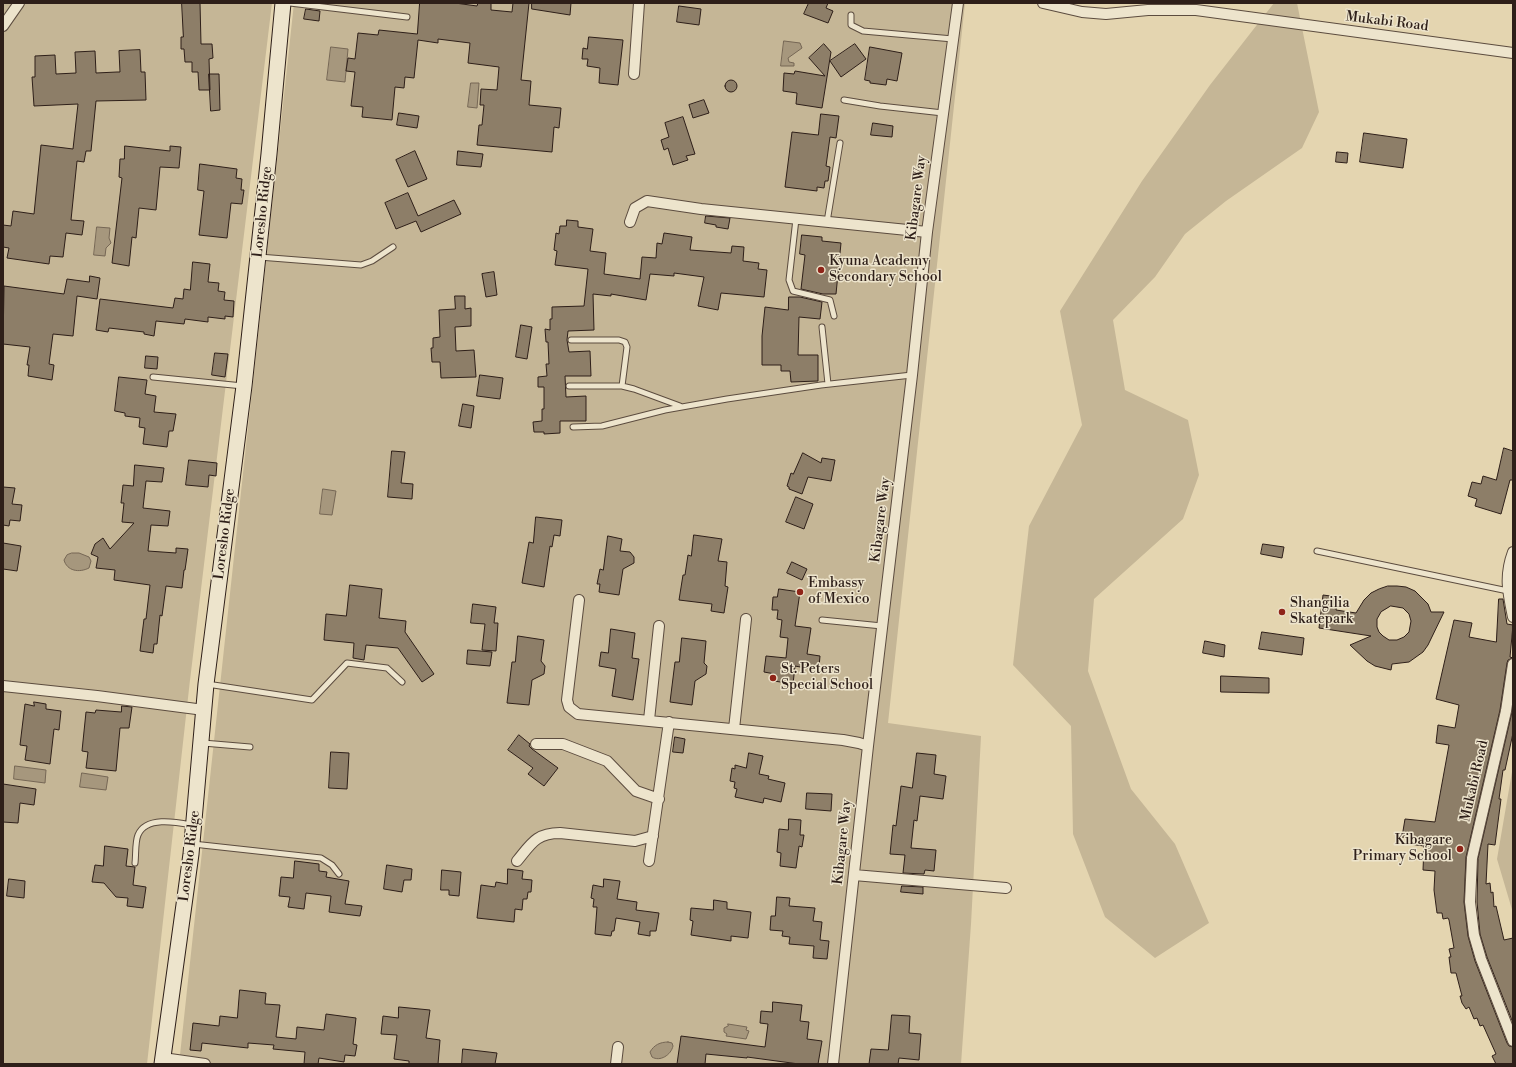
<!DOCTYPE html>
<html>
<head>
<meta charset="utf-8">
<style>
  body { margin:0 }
  #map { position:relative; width:1516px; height:1067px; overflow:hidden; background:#e4d5b0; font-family:"Libre Bodoni",serif }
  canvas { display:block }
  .frame { position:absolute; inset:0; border:4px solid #2e1f19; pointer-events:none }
</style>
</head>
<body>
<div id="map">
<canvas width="1516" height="1067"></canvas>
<div class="frame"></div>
</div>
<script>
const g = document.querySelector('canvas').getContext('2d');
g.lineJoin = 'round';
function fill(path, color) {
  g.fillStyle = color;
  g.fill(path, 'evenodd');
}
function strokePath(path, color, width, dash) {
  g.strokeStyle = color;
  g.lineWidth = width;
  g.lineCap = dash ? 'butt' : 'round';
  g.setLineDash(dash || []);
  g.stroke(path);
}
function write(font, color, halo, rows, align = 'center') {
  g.font = font + ' "Libre Bodoni",serif';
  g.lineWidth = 3;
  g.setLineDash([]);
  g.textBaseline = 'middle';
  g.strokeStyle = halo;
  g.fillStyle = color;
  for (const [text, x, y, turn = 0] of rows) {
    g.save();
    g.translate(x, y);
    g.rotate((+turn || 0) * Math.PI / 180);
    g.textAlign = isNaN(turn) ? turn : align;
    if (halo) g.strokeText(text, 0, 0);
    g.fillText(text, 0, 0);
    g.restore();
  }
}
fill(new Path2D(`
  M3,3H272L190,680L147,1064H3Z
  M294,3H965L888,723L981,736L971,924L961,1064H179Z
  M1274,3H1297L1319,112L1302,148L1226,201L1185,234L1155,277L1113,320L1125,390L1188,420L1199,475L1183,519L1094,599L1088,671L1131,789L1175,844L1209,923L1155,958L1105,917L1073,834L1071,726L1013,665L1029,526L1082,425L1060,311L1142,181L1210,85Z
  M1513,766V913L1497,859Z`), '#c5b696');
const water = new Path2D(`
  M784,41L800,43L802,48L788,58L789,62L794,63V66H781Z
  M331,47L348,49L345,82L327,80Z
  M471,83H479L477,108L468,107Z
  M97,227L110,228L109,238L111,243L106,248L105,256L94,255Z
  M323,489L336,491L332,515L320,514Z
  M72,553H79L89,557L91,561L89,568C79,573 67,571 64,560L67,555Z
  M15,766L46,770L45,783L14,779Z
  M82,773L108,777L106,790L80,787Z
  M728,1024L747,1027L746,1030L749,1031L746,1039L726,1036L727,1034L724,1032V1028L728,1026Z
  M668,1042L672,1043L673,1046C671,1055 660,1062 652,1057L650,1052C654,1045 660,1042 668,1042Z`);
fill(water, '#a6977d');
strokePath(water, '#766755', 1);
const building = new Path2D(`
  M182,3H200L201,44H212L213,58L209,59L210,90H199L198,72H192V62H185L184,49H181V37H183Z
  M420,3H455L477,6L478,3H491V10L512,12L513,3H529L521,80L531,81L529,105L561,108L559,128L554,127L552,152L477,145L479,125H482L484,105H480L481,89L497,90L499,67L468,63L470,43L438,39V43L418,40L414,78L405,77L404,88L395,87L392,120L362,117L363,107L351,106L355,72L346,71L348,58L355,59L358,33L378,35L379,30L417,34Z
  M532,3H571L570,15L532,9Z
  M809,3H828L826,8L833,11L828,23L804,14Z
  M679,6L701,9L699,25L677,22Z
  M306,9L320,11L319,21L304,19Z
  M589,37L623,40L618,85L599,83L600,68L587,66L588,59H582L583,48L587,49Z
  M824,44L831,52L822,108L796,104L797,93L783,91L784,73L794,74L795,71L825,76L809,58Z
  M855,44L866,59L841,77L830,61Z
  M870,47L902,53L897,81L887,79L886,85L870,83V81L865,80Z
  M140,50L141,72H145L146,100L96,101L91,151H86L84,162L77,161L71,220L84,221L82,235L66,233L63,257L50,256L49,264L7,258L9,248L3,247V225L11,226L13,211L34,214L41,145L73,149L78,104L34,106L32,77H35V56L55,55L56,74L76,73L75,52L95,51L96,73L117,72H120L119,51Z
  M209,74H219L220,110L211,111Z
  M725 86a6 6 0 1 1 12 0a6 6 0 1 1-12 0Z
  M704,100L709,113L693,118L689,105Z
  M399,113L419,116L417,128L397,125Z
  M821,114L839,116L836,138L830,137L826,166L830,167L828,181H825L824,188L817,187V191L785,187L792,132L818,135Z
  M683,117L695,154L686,156L688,160L673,165L668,148L664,150L661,140L669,137L665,123Z
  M873,123L893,126L892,137L871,135Z
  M1364,133L1407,139L1403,168L1360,162Z
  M125,146L170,151V146L181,147L179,168L160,167L156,210L139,208L136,238L132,237L129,266L112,263L122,178L119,177L120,159H124Z
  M415,151L427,179L408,187L396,160Z
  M458,151L483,154L481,167L457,165Z
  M1337,152L1348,153L1347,163L1336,162Z
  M200,164L237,169L236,178L242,179L241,190H244L242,204L231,203L227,238L199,235L204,191L198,190Z
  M408,193L418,216L454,200L461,214L421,232L416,221L396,229L385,203Z
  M706,216L730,218L728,229L716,227V225L705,223Z
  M567,220L578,221V227L593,229L590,251L606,253L604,274L640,279L642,257L656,258L657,243L662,244L664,233L692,237L690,250L731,253L732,246L744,247L743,261L759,263L758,269L767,270L764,297L721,293L718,310L698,306L704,277L674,273V276L650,274L646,300L611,294V296L593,294L594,330L568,331L567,340L569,352L590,351L591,376H565L566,397L586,396V421H560V433L544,434V432H534L533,422L542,421V409H544V387H538V377L547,376L546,364H549L548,342H546L545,329L550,330V319H552V307L584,306L588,269L555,265L557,251L554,250L556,233L559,234L560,226H566Z
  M802,235L822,237V241L841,243L836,294H823L801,289L805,255L800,254Z
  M193,262L210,264L208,282L219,283L218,291L225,292L224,300L234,301L233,317L225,316V319L208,317V322L185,319L184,324L156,321L154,336L144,334V332L109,328L108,332L96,330L100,299L173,308L175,298L183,299L184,289L190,290Z
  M494,272L497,295L486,297L482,274Z
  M90,276L100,278L97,299L77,296L73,336L53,334L49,364L54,365L52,380L28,376L29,365H27L30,347L3,344L4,286L64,294L67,279L89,282Z
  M455,296H465V309L471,308V326L455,327L456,351L474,350L476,377L441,378L440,362H432L431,348H433V338L440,337L439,310L455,309Z
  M789,297H800L822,302L820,319L799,317L798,355H818V381L791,382L790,371H781V365H762V336L765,307L788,310Z
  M521,325L532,327L527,359L516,357Z
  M215,353L228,354L225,377L212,375Z
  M146,356L158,357L157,369L145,368Z
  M480,375L503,378L500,399L477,396Z
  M119,377L147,380L145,394L156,396L154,412L176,414L173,431H169L167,447L143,444L145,428L139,427L140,418L125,416V413L115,411Z
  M463,404L474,406L471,428L459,426Z
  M1504,448L1513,451V480H1510L1501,514L1475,506L1477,499L1468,496L1472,482L1481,484L1483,476L1496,480Z
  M392,451L405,452L401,483L413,484L412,499L388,497Z
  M803,453L821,463L822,458L835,460L831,481L808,477L802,494L789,489V487L787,486L791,473L793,474Z
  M189,460L217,463L216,476L209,475L208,487L186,485Z
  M135,465L164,468L162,482L146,481L143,508L170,511L168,526L151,525L148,551L176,553V548L188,549L185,570H184L182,588L166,586L162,616L160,615L157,644H154L153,653L140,651L144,619H146L150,585L114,580L115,570L96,568L98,557L91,554L95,544L103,538L110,549L134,523L122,522L124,503H121L123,485L133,486Z
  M3,487L15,488L12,504L22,505L20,521L10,520L9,526L3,525Z
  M796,497L813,504L804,529L786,522Z
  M536,517L562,520L560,536L554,535L552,547L550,546L544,587L522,583L529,542L533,543Z
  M694,535L722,539L718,561L727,562L725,586L728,587L724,613L711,611L712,604L679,600L683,575H685L688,555L691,556Z
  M608,536L622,539L620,551L630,552L634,557V563L623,569L619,595L599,592L600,584H597L600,569L603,570Z
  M3,543L21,546L17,571L3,569Z
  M1263,544L1284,547L1282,558L1261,554Z
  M792,562L807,569L802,580L787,573Z
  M350,585L382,589L379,618L406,621L405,632L434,674L422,682L398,648L366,645L364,660L353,658L354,643L324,640L326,614L346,616Z
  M1388,586H1397L1406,587L1415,591L1428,604L1431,612H1444L1428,645L1423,652L1409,662L1392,664L1391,670L1375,666L1367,661L1350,645L1371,636L1319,628L1323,595L1338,597L1336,610L1356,613L1364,600L1371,593L1379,589ZM1391,606L1403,608L1409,614L1411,621L1409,632L1404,637L1397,640H1389L1383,636L1379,632L1377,627V619L1381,612Z
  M779,589L800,592L795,626L811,628L807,654L820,656L819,667L811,666V669L795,666L793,684L774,681L775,674L764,672L766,656L786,658L788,638L780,637L782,620L777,619L778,610H772L773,597H777Z
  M1499,599H1503L1507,624L1513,625L1510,657L1513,658L1508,660L1507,663L1500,710L1466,857L1464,902L1468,936L1475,961L1507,1043L1509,1046L1513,1047V1064H1496L1492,1056L1496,1054L1483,1025L1480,1026L1477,1018L1474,1019L1469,1007L1466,1009L1462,1003L1460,996H1462L1456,973H1451L1449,957H1451L1449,949L1454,948L1449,920L1448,918L1443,919L1442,913H1437L1434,890L1435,871L1423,870L1424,846L1409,844L1410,838L1402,837L1405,819L1435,822L1449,745L1436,743L1438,725L1455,728L1459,705L1436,699L1454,620L1472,623L1469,637L1496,642Z
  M473,604L496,607L494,623H498L496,651L482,650L485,624L471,623Z
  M611,629L635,633L632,658L639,659L633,700L612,696L616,669L599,666L601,652L608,653Z
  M1262,632L1304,638L1302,655L1259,649Z
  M518,636L544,640L541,661L545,666L544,674L532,680L529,705L507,703L512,662H515Z
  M682,638L706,641L704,663L707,666L706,674L695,681L692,705L670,702L675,662H679Z
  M1205,641L1225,645L1224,657L1203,653Z
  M468,650L492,652L490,666L467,664Z
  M1221,676L1269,678V693L1221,692Z
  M34,702L46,704V709L61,711L59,730L54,729L50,764L25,760L27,746L20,745L25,704L34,706Z
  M122,706L132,707L129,728H120L116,771L86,768L88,752L82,751L86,712L95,713L96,710L121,712Z
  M1513,708V733L1505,770H1503L1499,799H1501L1495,845L1488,844L1486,884L1490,883L1491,893L1493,892L1494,907L1496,906L1504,940L1513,938V1023L1487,957L1480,934L1477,902L1478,859Z
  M519,735L530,744L529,746L532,749L558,768L544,786L528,774L533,768L508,750Z
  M675,737L685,739L683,753L673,752Z
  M331,752L349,753L347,789L329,788Z
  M749,753L763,756L759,774L769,776L768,779L785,783L781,802L764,798L763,803L735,797L737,789L734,788L735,782L730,781L732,768L735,769V765L746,768Z
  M917,753L936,755L934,774L946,776L943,799L920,796L917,821L914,820L911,848L936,850L934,871L925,870L924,874L903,873L905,855L890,854L893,825L896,826L901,786L912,788Z
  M3,784L36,789L34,805L20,803L18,823L3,822Z
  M807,793L832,794L831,811L806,809Z
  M789,819L801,820L800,835H804L802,847L799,846L796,868L780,866L781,853L777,852L779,829L788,830Z
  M105,846L128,849L126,866L135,867L133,885L146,887L143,908L127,906L128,898L116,897L104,883L92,882L95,865L103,866Z
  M295,861L319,864V871L327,872L326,877L349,881L345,904L362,906L360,916L329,912L331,896L306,893L304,909L288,907L290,897L279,896L281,877L293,878Z
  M387,865L412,869L411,880H404L402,892L384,889Z
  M508,869L523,871L522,879L532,880L531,892H528L527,899H523L522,910L515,909L514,922L477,918L481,885L495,887L496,882L507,884Z
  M442,870L461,872L459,896L449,895V890H441Z
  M9,879L25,881L24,898L7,896Z
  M604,879L620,881L617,899L637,902L636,910L659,913L656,931H650V936L638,934L640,922L616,918L614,931H612L611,936L595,934L597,907H593L594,899L591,898L593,885L603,887Z
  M902,886L923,887V894L901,892Z
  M777,897L790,898L789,906L815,908L813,921L822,922L820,940L829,941L827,959L813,958L814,946L789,944L790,937L782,936L783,931L770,930L771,916H775Z
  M714,900L727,902V909L751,912L748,938L731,936V941L691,935L693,921L690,920L691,908L713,910Z
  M240,990L266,993L265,1004L280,1005L276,1037L296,1039L297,1027L324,1030L326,1014L356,1018L353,1044L357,1045L355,1056L345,1055L344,1062L319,1058L318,1064H304L305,1052L273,1049L274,1045L248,1043V1048L202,1043L201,1051L190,1050L193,1023L219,1026L220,1016L237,1018Z
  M773,1002L802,1005L800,1021L809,1022L807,1039L822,1041L818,1064H799L747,1057V1058L706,1054L705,1064H677L681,1036L765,1047L768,1024L760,1023L761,1011L772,1012Z
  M399,1007L430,1010L426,1038L440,1040L438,1064H409V1061L394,1059L397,1035L381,1034L383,1016L398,1018Z
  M892,1015L910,1016L909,1033L921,1034L919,1060L899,1058L898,1064H869L871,1049L888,1050Z
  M463,1049L497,1053L495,1064H462Z`);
fill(building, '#8d7e68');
strokePath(building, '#2e1f19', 1);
const service = new Path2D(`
  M290,3L407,17
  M851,15V25L863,31L953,39
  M844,100L880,106L943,113
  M796,219L789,280L793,291L830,300L834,316
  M827,222L840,143
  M259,257L361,265L372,261L393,247
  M822,327L828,384
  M571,340H619L625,342L627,347L622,386
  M153,377L243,386
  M569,386H622L634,389L680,406
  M573,427L602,426L665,410L727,399L821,385L912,375
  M1317,551L1508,591
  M822,620L882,626
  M207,684L312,700L347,663L387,668L402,682
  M203,743L250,747
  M193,844L321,858L332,865L339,874
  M135,863C136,855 135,842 138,835C146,816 176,822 192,825`);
const minor = new Path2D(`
  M1043,3L1082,12L1106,14L1148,10H1196L1513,53
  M3,26L19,3
  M634,74L639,3
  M630,222L635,208L647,201L701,209L927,232
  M1513,552C1504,576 1508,593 1513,617
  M579,600L567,700L569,707L578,714L843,740L859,743L868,746
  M1513,664L1506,711L1472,858L1470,902L1474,935L1481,959L1513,1041
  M3,686L97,696L204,710
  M649,720L659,626
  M734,729L746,619
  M536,744H563L607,761L636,791L659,799
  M517,861C531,844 536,833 560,833L635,841L653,836
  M649,861L669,722
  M854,875L1006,888
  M163,1058L205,1064
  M616,1064L618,1047
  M833,1064L868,746L912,375L927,232L958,3`);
const secondary = new Path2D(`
  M162,1064L191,854L206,684L244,386L269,154L283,3`);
strokePath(service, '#5c4c3f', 7);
strokePath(minor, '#5c4c3f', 12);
strokePath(secondary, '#2e1f19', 17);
strokePath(service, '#ede4cc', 5);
strokePath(minor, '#ede4cc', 10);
strokePath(secondary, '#ede4cc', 15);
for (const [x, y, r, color] of [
  [821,270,4,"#8f2418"],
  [800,592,4,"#8f2418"],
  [1282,612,4,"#8f2418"],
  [773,678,4,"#8f2418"],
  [1460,849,4,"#8f2418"]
]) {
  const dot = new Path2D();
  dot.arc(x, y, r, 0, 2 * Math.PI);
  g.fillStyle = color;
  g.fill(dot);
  strokePath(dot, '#ede4cc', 1.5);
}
write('14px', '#2e1f19', '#ede4cc', [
  ["Mukabi Road",1387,22,7],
  ["Kibagare Way",917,198,-83],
  ["Loresho Ridge",263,212,-84],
  ["Kibagare Way",881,520,-83],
  ["Loresho Ridge",225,534,-83],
  ["Mukabi Road",1475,781,-77],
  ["Kibagare Way",843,842,-84],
  ["Loresho Ridge",190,856,-83]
]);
write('14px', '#2e1f19', '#ede4cc', [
  ["Kyuna Academy",829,262],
  ["Secondary School",829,278],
  ["Embassy",808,584],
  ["of Mexico",808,600],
  ["Shangilia",1290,604],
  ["Skatepark",1290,620],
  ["St. Peters",781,670],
  ["Special School",781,686],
  ["Kibagare",1452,841,"right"],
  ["Primary School",1452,857,"right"]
], 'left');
</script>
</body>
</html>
